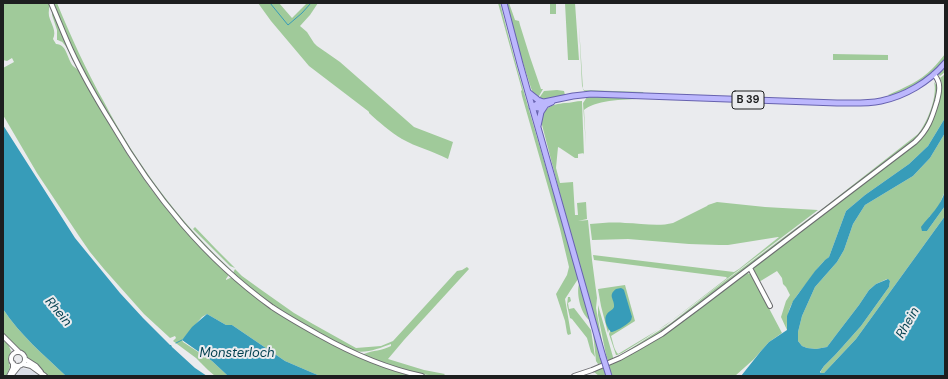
<!DOCTYPE html>
<html>
<head>
<meta charset="utf-8">
<style>
  body { margin:0 }
  #map { position:relative; width:948px; height:379px; overflow:hidden; background:#eaebee; font-family:"DM Sans",sans-serif }
  canvas { display:block }
  .frame { position:absolute; inset:0; border:4px solid #1d1e1f; pointer-events:none }
</style>
</head>
<body>
<div id="map">
<canvas width="948" height="379"></canvas>
<div class="frame"></div>
</div>
<script>
const g = document.querySelector('canvas').getContext('2d');
g.lineJoin = 'round';
function fill(path, color) {
  g.fillStyle = color;
  g.fill(path, 'evenodd');
}
function strokePath(path, color, width, dash) {
  g.strokeStyle = color;
  g.lineWidth = width;
  g.lineCap = dash ? 'butt' : 'round';
  g.setLineDash(dash || []);
  g.stroke(path);
}
function write(font, color, halo, rows, align = 'center') {
  g.font = font + ' "DM Sans",sans-serif';
  g.lineWidth = 4;
  g.setLineDash([]);
  g.textBaseline = 'middle';
  g.strokeStyle = halo;
  g.fillStyle = color;
  for (const [text, x, y, turn = 0] of rows) {
    g.save();
    g.translate(x, y);
    g.rotate((+turn || 0) * Math.PI / 180);
    g.textAlign = isNaN(turn) ? turn : align;
    if (halo) g.strokeText(text, 0, 0);
    g.fillText(text, 0, 0);
    g.restore();
  }
}
fill(new Path2D(`
  M21,368L30,370L34,372L39,376H14Z`), '#dadee7');
fill(new Path2D(`
  M3,3H49C50,7 48,12 49,16C51,24 57,31 53,39L56,44C67,44 67,59 73,66C75,68 78,69 80,72C86,79 91,93 96,101C117,139 141,178 169,212C187,234 208,254 228,274V276L226,279V280L232,277L252,294L344,350L416,376H320L285,361L232,325H226L207,314L202,317L182,340L183,342L212,361L228,376H215L208,370L196,358L173,341L176,338L175,336L170,338L169,337L144,314L104,269L90,252L79,236L37,173L3,115V68L14,62L12,58L7,61L3,60Z
  M52,3H57C71,37 86,70 104,102C136,163 178,220 228,267L231,270L230,271L191,233L168,205L128,148L82,69Z
  M258,3H279L292,18L307,3H318L310,15L300,26L307,32L314,43L317,46L330,55L340,62L414,127L453,142L448,159C433,151 416,147 402,139C390,132 379,122 369,113V112L368,111L309,66L271,21Z
  M498,3H500C523,96 553,187 578,279L565,299L571,334L568,335L567,333L565,321L556,294L567,275L569,267L560,229L522,96L521,91L522,90Z
  M506,3H509L515,20L519,21L520,25L530,57L541,89H547H543L538,98L533,93L531,88L518,47Z
  M550,3H556V14H550Z
  M565,3H575L579,60H568Z
  M52,9L77,66C70,60 70,49 63,43C63,42 58,40 57,40V30L52,15Z
  M579,25L583,90L643,92L644,94L587,92L584,91L582,86Z
  M833,54L888,55V60H833Z
  M945,54V72L940,76L935,71C921,82 907,90 890,96L888,95C904,88 920,81 932,69C937,64 941,59 945,54Z
  M945,74V118L928,146L909,164L865,195L846,211L829,257C821,263 815,271 810,279C796,297 786,305 787,330L781,317L786,301L790,295L786,287L783,284L782,278L777,271L759,282L753,272L754,267L914,144L934,117L942,88V84L940,78Z
  M934,82L937,86L938,89L928,124L915,140L819,214L817,213L918,134C927,123 938,96 934,82Z
  M557,90L564,91L565,95C557,96 547,102 539,98L544,91Z
  M592,96L694,100C671,100 601,94 584,110L586,147L583,103L587,97Z
  M582,101L584,156V153L578,154V158H575L560,148L558,147L556,168L560,183L573,182L575,215H578L577,203L586,202L587,219L578,221L588,220L592,260L597,298L596,308L604,352L573,244L541,121C545,106 551,105 565,103C571,103 576,101 582,101Z
  M945,133V191L938,208L929,217L927,231L945,206V216L856,339L824,373H821V371L824,366L836,354L861,326L889,287L890,281L887,279L876,284L869,290L859,305L836,335L827,347L816,349L807,348L802,346L798,341V332L802,316L815,287L837,262L844,250L853,224L865,205L913,176L930,158Z
  M717,202L765,207L818,210L674,319L646,338L622,353L617,355H616L609,334L611,328L609,329L608,333L601,306L598,289L625,285L635,321L611,336C613,342 614,350 618,354L666,325L727,278L726,277L594,260L593,255L734,272L739,269L779,237H778L728,245H719L689,244L628,239L592,240L590,224C602,223 614,222 625,223C641,223 657,227 673,223L707,206L708,205Z
  M815,214L817,215L670,327L655,337L619,356L671,323L713,290Z
  M195,227L216,249L235,268L230,266L193,229Z
  M467,267L469,269L404,340L388,359L424,370L445,374L443,376C416,376 389,366 364,356V354C373,350 382,351 391,346V344C380,348 366,354 354,351C351,351 348,348 345,347L283,313L252,290L233,273L235,269L242,276L260,289L294,313L313,324L356,348L381,346L393,341L457,271L462,270Z
  M747,273L750,274L752,276L782,333L769,342L761,351L754,359L735,376H599L594,372L595,371L633,353L656,340Z
  M579,284H580L591,321C581,316 576,294 579,284Z
  M568,297H570L571,301L568,303L569,309L574,308L591,330L595,357L591,352L587,338L572,319L570,318L567,305Z
  M598,305L613,357V358L608,361L606,355L598,315Z
  M3,309C20,335 44,355 66,376H48L37,366L27,360L25,353L18,350L3,335Z
  M593,332L602,363L598,364L596,361Z
  M3,340L8,344L11,351L8,359L10,367L6,376H3Z`), '#a0ca9a');
fill(new Path2D(`
  M945,118V133L930,158L913,176L865,205L853,224L844,250L837,262L815,287L802,316L798,332V341L802,346L807,348L816,349L827,347L836,335L859,305L869,290L876,284L888,279L890,281L889,287L861,326L836,354L824,366L820,372L821,373H824L856,339L945,216V376H741L761,351L769,342L787,330V316L793,301L815,271L825,260L829,257L846,211L865,195L909,164L928,146Z
  M3,125L75,238L120,293L143,318L170,345H171L172,347L195,368L207,376H66C44,355 20,335 3,309Z
  M945,191V206L927,231H922L921,227C930,215 941,206 945,191Z
  M621,288L623,289L624,290L632,317C631,318 632,319 631,320C629,324 615,332 611,332C607,328 603,319 607,314C609,311 613,310 614,307C615,299 607,296 616,289Z
  M207,314L226,325H232L285,361L320,376H228L212,361L182,340L192,327Z`), '#379cb9');
strokePath(new Path2D(`
  M270,3L288,25L302,13L311,3
  M176,343L182,340`), '#379cb9', 1);
const minor = new Path2D(`
  M51,3C58,19 64,35 71,50C83,76 97,100 112,124C154,196 204,258 272,307C287,317 303,326 319,335C351,353 385,368 422,376
  M750,268L770,306
  M3,336L19,352
  M11 359a7 7 0 1 1 14 0a7 7 0 1 1-14 0Z
  M25,359L36,366L41,372
  M23,364L31,366L45,376
  M9,376L13,368V363
  M11,376L19,366
  M574,376L592,370L620,358L638,348L662,334L701,305L915,142C928,130 932,118 937,101C938,96 940,91 939,85C939,81 936,77 934,74`);
const major = new Path2D(`
  M504,3L520,64L603,357
  M528,92L538,100L543,102
  M532,107L539,103L573,96L591,94L837,103C852,103 866,104 881,101C905,96 929,82 945,63
  M532,107L539,108L552,102
  M538,126L541,112L545,106`);
strokePath(minor, '#6b6c6f', 6);
strokePath(major, '#6762af', 7);
strokePath(minor, '#fff', 4);
strokePath(major, '#bcb7fd', 5);
const majorBridge = new Path2D(`
  M603,357L609,376`);
strokePath(majorBridge, '#6762af', 7, []);
strokePath(majorBridge, '#bcb7fd', 5);
for (const [x, y, w] of [
  [748,100,32]
]) {
  const box = new Path2D();
  box.roundRect(x - w / 2, y - 9, w, 18, 3);
  g.fillStyle = '#eaebee';
  g.fill(box);
  strokePath(box, '#1d1e1f', 1);
}
write('bold 11px', '#1d1e1f', null, [
  ["B 39",748,100]
]);
write('italic 13px', '#003f4e', '#eaebee', [
  ["Rhein",58,312,50],
  ["Rhein",908,323,-60],
  ["Monsterloch",237,354]
]);
</script>
</body>
</html>
